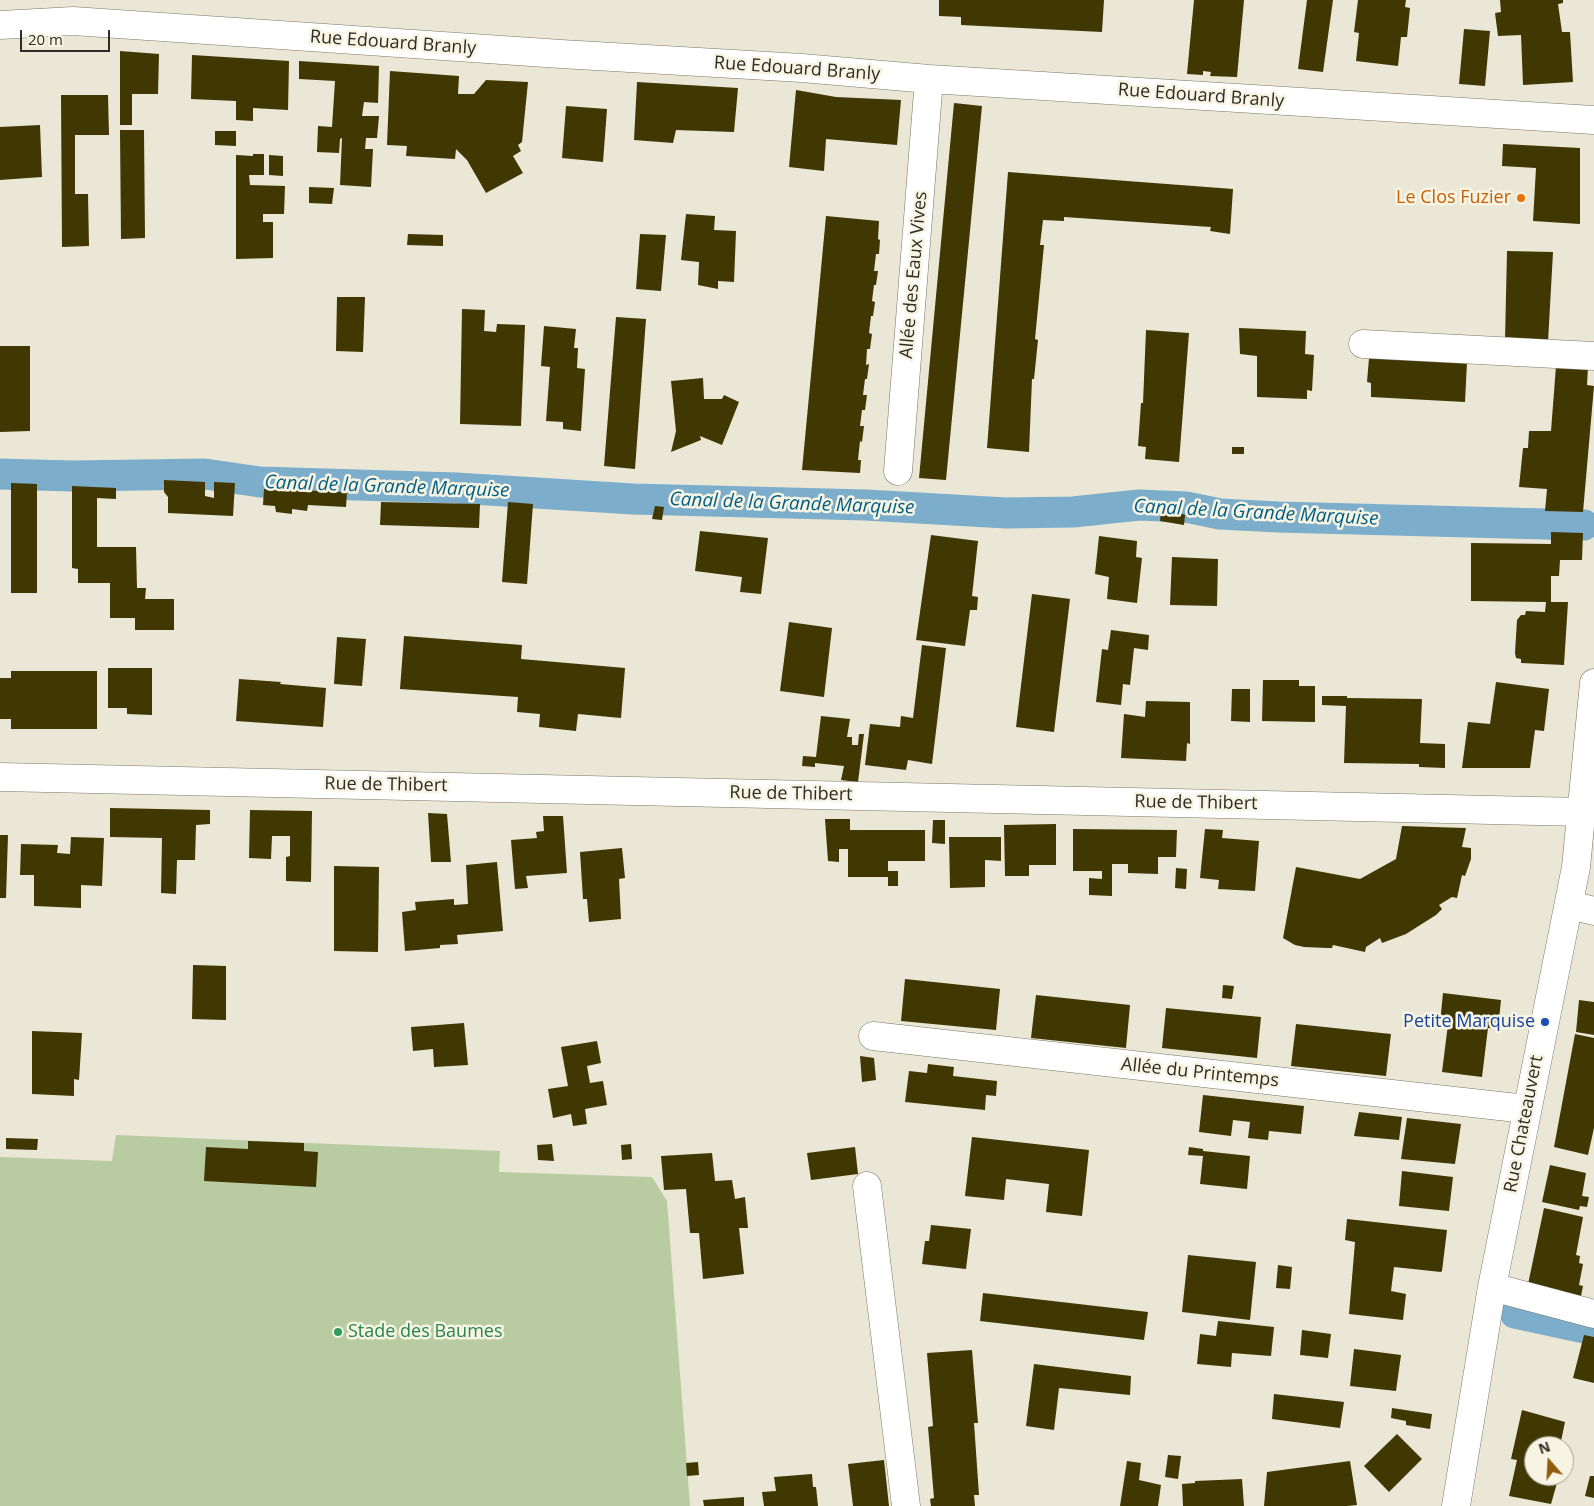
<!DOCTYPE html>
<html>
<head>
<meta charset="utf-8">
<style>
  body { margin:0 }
  #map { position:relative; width:1594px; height:1506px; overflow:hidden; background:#eae7d6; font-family:"Open Sans",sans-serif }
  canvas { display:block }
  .north { position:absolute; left:1524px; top:1436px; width:50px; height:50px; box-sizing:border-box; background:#f7f4e3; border:1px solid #a6a497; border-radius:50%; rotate:341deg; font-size:14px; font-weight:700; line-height:20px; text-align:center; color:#2d2c25 }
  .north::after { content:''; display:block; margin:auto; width:18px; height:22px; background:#8f5c0c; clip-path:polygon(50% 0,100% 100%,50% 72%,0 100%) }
  .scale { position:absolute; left:20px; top:30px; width:90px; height:22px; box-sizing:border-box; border:2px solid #2d2c25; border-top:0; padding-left:6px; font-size:15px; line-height:18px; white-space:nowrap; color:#2d2c25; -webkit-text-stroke:4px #f7f4e3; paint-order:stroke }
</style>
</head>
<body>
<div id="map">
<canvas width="1594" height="1506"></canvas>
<div class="north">N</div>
<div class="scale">20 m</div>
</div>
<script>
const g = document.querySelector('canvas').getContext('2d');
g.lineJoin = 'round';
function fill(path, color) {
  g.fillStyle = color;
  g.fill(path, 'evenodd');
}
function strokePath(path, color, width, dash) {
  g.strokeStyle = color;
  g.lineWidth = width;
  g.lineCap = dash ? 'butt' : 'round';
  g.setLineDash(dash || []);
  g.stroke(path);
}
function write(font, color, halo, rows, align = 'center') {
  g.font = font + ' "Open Sans",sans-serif';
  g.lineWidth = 5;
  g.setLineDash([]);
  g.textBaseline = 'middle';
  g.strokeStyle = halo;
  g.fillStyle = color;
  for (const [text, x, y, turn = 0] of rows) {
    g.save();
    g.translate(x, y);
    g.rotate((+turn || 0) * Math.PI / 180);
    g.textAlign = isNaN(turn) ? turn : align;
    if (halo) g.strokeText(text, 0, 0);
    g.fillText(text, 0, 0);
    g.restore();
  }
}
fill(new Path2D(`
  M116,1135L500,1151L499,1172L652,1177L667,1201L690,1506H0V1157L112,1161Z`), '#b9cca1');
strokePath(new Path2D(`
  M0,474L73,476L205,474L260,482L456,488L633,499L866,505L1006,513L1073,512L1139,505L1186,507L1220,514L1278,517L1584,525
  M1515,1313L1594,1330`), '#7cadcb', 31);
fill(new Path2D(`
  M939,0H1104L1102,32L961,25V17L939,16Z
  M1194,0H1244L1237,77L1210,76L1211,72L1203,71V75L1187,74Z
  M1307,0H1333L1323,72L1298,69Z
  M1358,0H1406L1405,7L1410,8L1407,37H1401L1398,66L1356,61L1359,33L1354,32Z
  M1500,0H1563V3L1558,4L1562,32H1570L1573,82L1523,85L1521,35L1498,36L1495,13L1501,12Z
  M1464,29L1490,31L1485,86L1459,84Z
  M120,51L159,54L158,94H132V125H120Z
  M192,55L289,61L288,110L253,108V121L236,120V101L191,99Z
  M299,61L379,66L378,103L364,102L362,116H379L377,138H366L365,149H373L371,187L340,185L342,138L340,139L339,153L317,152L318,126L332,127L335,81L299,79Z
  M390,71L459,76L458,94H474L486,80L528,82L522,142L518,145L521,151L513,156L523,173L486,193L467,160L456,149L455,159L406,156L407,146L387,145Z
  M637,82L738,88L734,132L676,130L673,143L634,140Z
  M796,90L836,97L901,100L897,145L826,139L824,171L789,167Z
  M61,95H108L109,135H75V194H88L89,246L62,247Z
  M954,103L982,106L946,480L919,478Z
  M566,106L607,109L603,162L562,158Z
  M40,125L42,177L0,180V127Z
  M120,130H144L145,238L121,239Z
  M215,131H236V146L215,145Z
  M1503,144L1580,148V224L1533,221L1536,168L1502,166Z
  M253,154H264V175H249L250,185L285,186L284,214H263V222H273V258L236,259V155L253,156Z
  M269,155L283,156V176L269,175Z
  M1008,172L1233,189L1230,234L1210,231L1211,227L1064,217V221L1043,220L1040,245H1044L1035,339L1038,340L1034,379H1032L1029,452L987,448Z
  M309,187L334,188L332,204L309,203Z
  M686,214L715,216L714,230L736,231L734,282L718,281V289L698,285L699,262L681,260Z
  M826,216L879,221L878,239L880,240L879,254H876L874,271H878L876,285H874L872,301L875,302L873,316H871L869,333L872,334L870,349H867L866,365L869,364L867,379H865L863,395H867L865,410H862L860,426H864L862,442L860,441L858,460H861L860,473L802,470Z
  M408,234L443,235V246L407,245Z
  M640,234L666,235L661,291L636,289Z
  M1507,251L1553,252L1548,342L1505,340Z
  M337,297H365L363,352L336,351Z
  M462,309L485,310L484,331L496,332L497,324L525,325L521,426L460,424Z
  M616,317L646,319L635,469L604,466Z
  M544,326L576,329L574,348H578L577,368L585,369L581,431L563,429V422L546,421L550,367L541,366Z
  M1239,328L1306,331L1305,354L1314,355L1312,391L1307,390V399L1257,397V356L1240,354Z
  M1146,330L1189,333L1179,462L1145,459L1146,447L1138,446L1141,403H1143Z
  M0,346H30V431L0,432Z
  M1369,358L1467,362L1465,402L1371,397V383L1367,382Z
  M1556,366L1588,367L1587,385L1594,386L1583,512L1545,511L1547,489L1519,487L1523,448H1528L1529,431H1551Z
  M703,378L704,399H722L724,395L739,402L722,445L700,436L701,440L671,452L676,431L671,381Z
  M1232,447H1244V454H1232Z
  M164,480L205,482V496L214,498V482L235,483L233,516L168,513V497L164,492Z
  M11,483L37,484V593H11Z
  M72,486L116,488V499L97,498V547H136L137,588H146L145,599H174V630H135V618H110V583H78V569L72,568Z
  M264,489L347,492L346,507L308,505L307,511L292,509V514L276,512L275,506L263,505Z
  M381,502L480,504L479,528L380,525Z
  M508,502L533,504L527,584L502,582Z
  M655,506L664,507L662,520L652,519Z
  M1161,511H1176L1185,515L1184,525L1160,521Z
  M700,531L768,538L761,594L740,592L742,577L695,571Z
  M1551,532L1583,533L1582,560H1560L1559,576H1551V602H1568L1564,665L1521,663V659L1516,658L1515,653L1517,620L1521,615H1525L1526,611L1545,612L1546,602L1471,601V543L1551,544Z
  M931,535L978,541L972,596L978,597L977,610H970L965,646L916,640Z
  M1099,536L1137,541L1136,557L1142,558L1137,603L1107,599L1109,577L1095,574Z
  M1172,557L1218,559L1217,606L1170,605Z
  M1032,594L1070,599L1054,732L1016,727Z
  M789,622L832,628L824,697L780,691Z
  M1111,630L1149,635L1148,650L1134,648L1130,685L1123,684L1121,705L1096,702L1102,649L1108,650Z
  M404,636L522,645L521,659L625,668L621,718L578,714L576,731L539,727L540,714L517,712L518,697L400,689Z
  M337,637L366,639L362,686L334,684Z
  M922,645L946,648L932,764L908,760L906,770L865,765L870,724L900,727L901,716L913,718Z
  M108,668H152V715L127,714V708H108Z
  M11,671H97V729H11V719H0V678H11Z
  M239,679L281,682L280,684L326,688L323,727L236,721Z
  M1263,680H1299V686H1315V722L1262,721Z
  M1496,682L1549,689L1544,731L1535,730L1530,768H1462L1468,722L1490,724Z
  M1232,689H1250V722L1231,721Z
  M1322,696H1347V698L1422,699L1420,743L1445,744V768L1419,767V764L1344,763L1346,706L1322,705Z
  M1146,701L1190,702V744L1187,743L1186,761L1121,758L1124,714L1145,717Z
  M821,716L850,719L847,737H852V745H858L859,734H864L858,782L841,780L844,766L815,763V767L802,766L803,756L816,757Z
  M110,808L210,810V824L196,825L195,860H177L176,894L161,893L162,838L110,837Z
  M250,810L312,811L311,882L286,881V857L290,856V836H272L271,859L249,858Z
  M428,813L447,814L451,862H431Z
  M543,816H563L567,873L526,876L528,888L515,889L511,840L537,838L536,832L544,831Z
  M825,819H850V830H925V861H888V871H898V886H888V877H848V849H839V862L828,861Z
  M933,820H945V844L932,843Z
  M1056,824V865H1029V876H1005L1004,825Z
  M1402,826L1466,828L1462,847L1471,848V859L1465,876L1462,875L1457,898L1452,897L1439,905L1442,909L1436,915L1406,934L1382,943L1380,938L1366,947L1365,952L1333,945L1332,948H1328L1304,947L1295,945L1283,938L1296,867L1360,879L1396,859Z
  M1073,829L1177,830L1176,857H1158V874L1128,873V864H1112V896L1089,895V878L1102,879V871H1073Z
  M1205,829L1223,830L1222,838L1259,841L1255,891L1218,889L1219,880L1200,878Z
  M0,835H8L6,898H0Z
  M71,837L104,838L102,886L81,885V908L34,906V875H20L21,844L58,845L57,853L70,854Z
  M949,837H1001V861L985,860V887L950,888Z
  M622,848L625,878L619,879L621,919L589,922L587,899H583L580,852Z
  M497,862L503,931L457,935L458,944L440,945V948L405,951L402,912L416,910L415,902L454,899V905L468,904L466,865Z
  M334,866L379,867L378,952L334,951Z
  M1176,868L1187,869L1186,889L1175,888Z
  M193,965L226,966V1020L192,1019Z
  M905,979L1000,989L996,1030L901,1021Z
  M1223,985L1234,986L1232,999L1222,998Z
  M1443,993L1501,1000L1498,1029L1488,1028L1482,1077L1442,1072L1448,1024L1440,1023Z
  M1036,995L1130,1005L1126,1048L1031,1038Z
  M1579,1000L1594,1002V1035L1576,1032Z
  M1166,1008L1261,1017L1257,1058L1162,1048Z
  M464,1023L468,1065L434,1067L433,1049L413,1051L411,1027Z
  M1296,1024L1391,1034L1386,1076L1291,1066Z
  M32,1031L82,1033L79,1080L74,1079V1096L32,1094Z
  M1575,1034L1594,1038V1128L1588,1155L1554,1147Z
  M597,1041L601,1063L587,1066L590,1083L603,1081L607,1105L585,1109L587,1124L573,1126L571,1114L553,1118L548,1089L568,1086L561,1047Z
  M860,1056L874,1058L876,1080L862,1082Z
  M928,1064L954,1067L953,1076L997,1081L996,1096L986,1095L985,1110L905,1102L909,1071L927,1073Z
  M1203,1095L1304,1106L1301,1134L1269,1131L1268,1140L1248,1138L1250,1122L1233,1120L1231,1136L1199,1132Z
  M1359,1112L1402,1117L1399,1140L1354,1136Z
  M1407,1118L1461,1124L1455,1164L1401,1159Z
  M972,1137L1089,1150L1082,1216L1046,1212L1049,1184L1006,1179L1004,1200L965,1196Z
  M6,1138L38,1139L37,1150L6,1149Z
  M248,1141L304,1143V1151L318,1152L316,1187L204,1181L206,1147L248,1149Z
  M552,1144L554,1161L538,1160L537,1145Z
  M631,1144L632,1159L622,1160L621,1145Z
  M855,1147L858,1174L811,1180L807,1153Z
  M1189,1147L1203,1149V1151L1250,1156L1247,1189L1200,1184L1203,1156L1188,1155Z
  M712,1153L715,1181L732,1180L735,1199L745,1197L748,1228H739L744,1274L703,1279L699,1233H690L686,1189L664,1190L661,1156Z
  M1550,1165L1586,1173L1582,1196L1589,1197L1587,1207L1580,1206L1579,1210L1542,1202Z
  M1402,1171L1453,1177L1449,1211L1399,1206Z
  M1544,1208L1583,1217L1576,1255L1580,1256L1579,1263L1583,1264L1579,1285L1583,1286L1580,1301L1527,1289Z
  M1347,1219L1447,1230L1442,1271L1441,1272L1394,1267L1391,1291L1406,1294L1403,1320L1349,1314L1355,1242L1345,1240Z
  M931,1225L971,1229L966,1269L922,1264L925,1241H929Z
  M1188,1255L1256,1262L1250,1320L1182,1312Z
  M1278,1265L1292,1267L1290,1289L1276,1288Z
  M983,1293L1148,1312L1144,1340L980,1321Z
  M1218,1321L1274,1327L1271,1356L1232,1353L1231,1367L1197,1364L1200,1334L1216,1336Z
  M1302,1330L1331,1334L1328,1358L1300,1355Z
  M1584,1335L1594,1337V1383L1573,1378Z
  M1354,1349L1401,1355L1396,1391L1350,1386Z
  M972,1350L978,1423H974L979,1495H974L975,1506H931L930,1499L934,1498L928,1427L933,1426L927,1353Z
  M1034,1364L1131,1376L1130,1395L1059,1388L1054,1430L1026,1426Z
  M1274,1394L1344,1402L1340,1428L1272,1419Z
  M1392,1408L1432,1414L1430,1429L1406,1425V1421L1391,1418Z
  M1522,1410L1565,1422L1560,1446H1534V1476H1559L1551,1504L1509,1496L1517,1460L1511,1459Z
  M1397,1434L1422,1459L1389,1492L1364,1466Z
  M1168,1455L1181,1456L1178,1479L1165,1477Z
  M884,1460L889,1506H853L848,1464Z
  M1127,1461L1141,1463L1139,1480L1161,1485L1158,1506H1120Z
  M1350,1461L1357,1505L1347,1506H1264L1267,1472Z
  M698,1462L699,1475L687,1476L686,1463Z
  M812,1474L813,1487H816L818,1506H764L762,1492L776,1491L774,1477Z
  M1590,1476H1594V1498L1585,1496Z
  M1242,1479L1244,1506H1183L1182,1484L1195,1483V1481Z
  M744,1497V1506H704L703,1500Z`), '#403702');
const minor = new Path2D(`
  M0,25L73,21L561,54L802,68L929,79L1594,120
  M1363,344L1594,356
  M898,471L929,79
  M0,777L1582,812
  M1570,905L1594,911
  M873,1036L1526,1109
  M867,1186L906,1506
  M1492,1287L1594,1314
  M1456,1506L1492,1287L1576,867L1594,683`);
strokePath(minor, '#7a7768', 29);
strokePath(minor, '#fff', 28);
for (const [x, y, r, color] of [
  [1521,198,5,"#e8710a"],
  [1545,1022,5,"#1a4fb4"],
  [338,1332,5,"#2e9e5b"]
]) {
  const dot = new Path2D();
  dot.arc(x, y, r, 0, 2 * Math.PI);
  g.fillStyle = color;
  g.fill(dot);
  strokePath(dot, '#f7f4e3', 2);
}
write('18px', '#2d2c25', '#f7f4e3', [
  ["Rue Edouard Branly",393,43,4],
  ["Rue Edouard Branly",797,69,4],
  ["Rue Edouard Branly",1201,96,4],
  ["Allée des Eaux Vives",914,275,-85],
  ["Rue de Thibert",386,785,1],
  ["Rue de Thibert",791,794,1],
  ["Rue de Thibert",1196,803,1],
  ["Allée du Printemps",1200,1073,6],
  ["Rue Chateauvert",1524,1124,-79]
]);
write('18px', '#c56008', '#f7f4e3', [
  ["Le Clos Fuzier",1511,198]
], 'right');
write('18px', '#164399', '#f7f4e3', [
  ["Petite Marquise",1535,1022]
], 'right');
write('18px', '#27864d', '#f7f4e3', [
  ["Stade des Baumes",348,1332]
], 'left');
write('italic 19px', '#005e85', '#f7f4e3', [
  ["Canal de la Grande Marquise",387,487,2],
  ["Canal de la Grande Marquise",792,504,2],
  ["Canal de la Grande Marquise",1256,513,3]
]);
</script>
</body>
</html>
